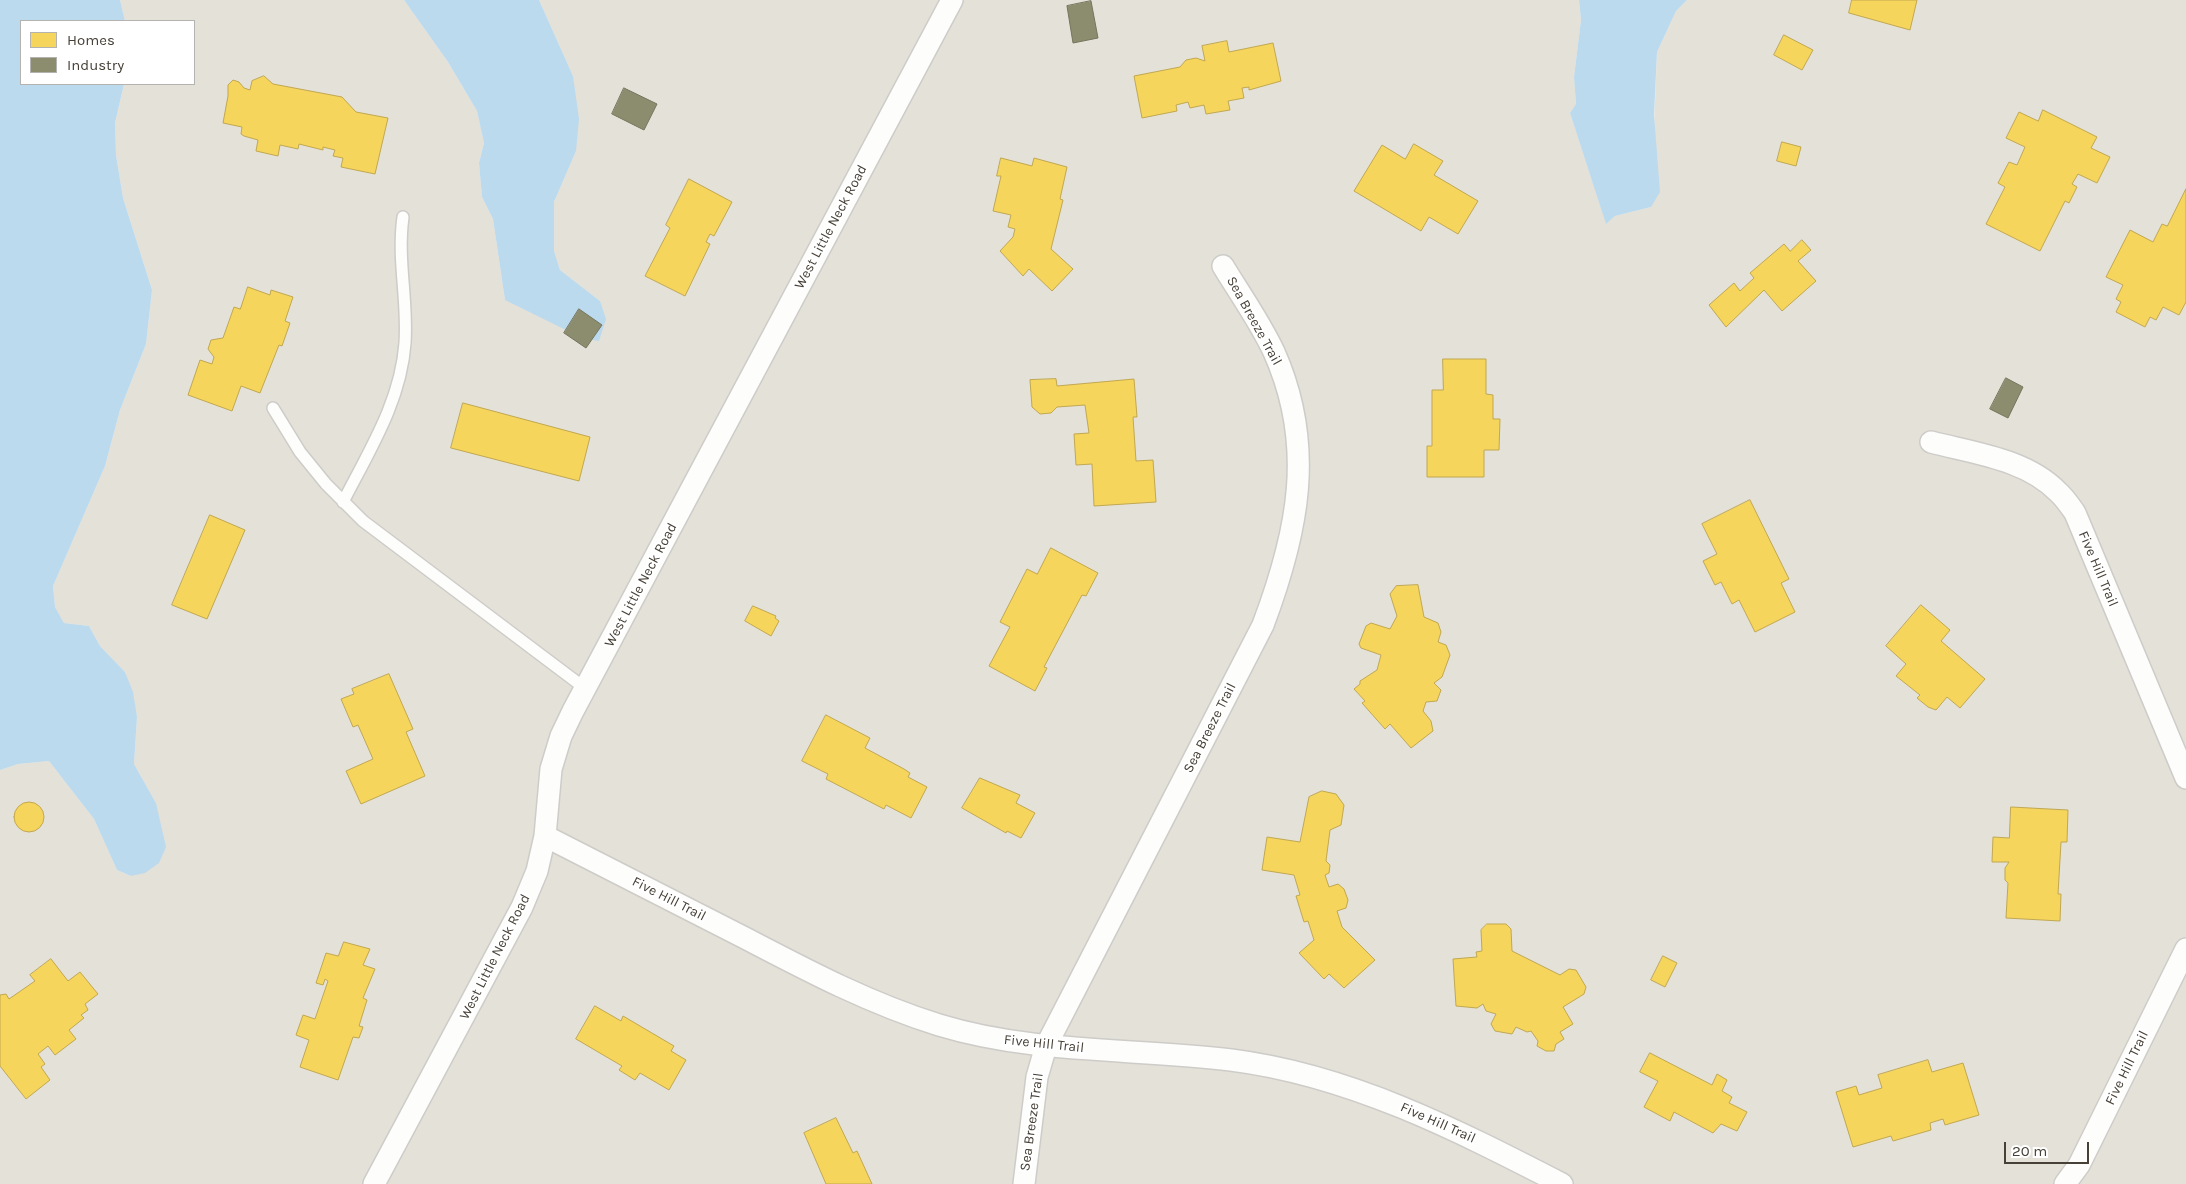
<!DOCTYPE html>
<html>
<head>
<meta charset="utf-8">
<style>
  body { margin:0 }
  #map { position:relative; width:2186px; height:1184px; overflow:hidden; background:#f0efeb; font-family:Karla,sans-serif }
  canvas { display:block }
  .legend { position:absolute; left:20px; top:20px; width:175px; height:65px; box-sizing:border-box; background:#fff; border:1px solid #b5b3af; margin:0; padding:6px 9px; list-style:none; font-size:15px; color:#464037 }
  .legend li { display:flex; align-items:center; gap:10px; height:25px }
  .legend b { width:25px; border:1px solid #b5b3af }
  .scale { position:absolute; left:2004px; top:1142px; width:85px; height:22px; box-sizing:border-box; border:2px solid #464037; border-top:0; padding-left:6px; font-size:15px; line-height:18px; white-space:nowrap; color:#464037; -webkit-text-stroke:4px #fff; paint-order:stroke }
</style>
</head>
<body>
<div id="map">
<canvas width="2186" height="1184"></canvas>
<ul class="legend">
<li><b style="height:14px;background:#f6d55c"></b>Homes</li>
<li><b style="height:14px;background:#8c8c6e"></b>Industry</li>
</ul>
<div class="scale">20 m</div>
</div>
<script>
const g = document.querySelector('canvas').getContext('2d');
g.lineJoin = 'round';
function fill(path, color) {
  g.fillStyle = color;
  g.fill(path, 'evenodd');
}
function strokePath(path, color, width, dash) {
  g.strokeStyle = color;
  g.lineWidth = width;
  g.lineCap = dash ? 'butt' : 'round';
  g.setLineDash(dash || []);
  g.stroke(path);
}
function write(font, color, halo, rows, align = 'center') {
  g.font = font + ' Karla,sans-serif';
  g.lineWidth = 5;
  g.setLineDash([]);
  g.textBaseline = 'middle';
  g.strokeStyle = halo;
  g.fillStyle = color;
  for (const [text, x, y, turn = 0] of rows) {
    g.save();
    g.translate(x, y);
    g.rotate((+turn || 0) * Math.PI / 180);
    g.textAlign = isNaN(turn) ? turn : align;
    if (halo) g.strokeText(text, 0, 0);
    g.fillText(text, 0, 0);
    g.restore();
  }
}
fill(new Path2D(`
  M120,0H404L448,62L477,111L484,143L479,163L482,197L493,219L505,300L600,301L560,270L554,251V202L576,151L573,76L539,0H1579L1581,20L1574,77L1576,105L1570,113L1606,223L1615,216L1651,207L1657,52L1676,11L1687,0H2186V1184H0V770L18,764L49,761L94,819L117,870L131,876L156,803L134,764L137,717L125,672L100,646L89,626L64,623L55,607L53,586L105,466L120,410L146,344L152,290L123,198L116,155L115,123L124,84H194V21H125Z`), '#e4e1d8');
fill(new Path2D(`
  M0,0H120L125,21H21V84H124L115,123L116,155L123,198L152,290L146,344L120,410L105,466L53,586L55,607L64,623L89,626L100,646L125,672L133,692L137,717L134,764L156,803L166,847L159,863L145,873L131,876L117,870L94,819L49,761L18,764L0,770Z
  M404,0H539L573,76L579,119L576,151L554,202V251L560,270L600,301L606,319L599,341L582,338L505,300L493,219L482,197L479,163L484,143L477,111L448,62Z
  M1579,0H1687L1676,11L1657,52L1654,115L1660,192L1651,207L1615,216L1606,224L1570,113L1576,104L1574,77L1581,20Z`), '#bcdaee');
const homes = new Path2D(`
  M1852,0H1917L1910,30L1849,13Z
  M1784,35L1813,50L1802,70L1774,55Z
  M1227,41L1229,52L1273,43L1281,81L1249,90V87L1242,88L1244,98L1228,101L1230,110L1206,114L1204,105L1190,108L1188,102L1176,105L1177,111L1142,118L1134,76L1180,67L1186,60L1196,58L1205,61L1202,46Z
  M264,76L273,84L342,97L356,112L388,118L375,174L341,167L343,158L333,156L335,150L323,147V150L299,144L298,149L280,145L278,156L256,151L258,140L244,136L241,134L242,127L223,123L228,96V85L233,80L239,82L244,88L250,90L252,81Z
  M2043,110L2097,137L2091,148L2110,157L2097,183L2078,174L2072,184L2077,187L2069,203L2065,201L2040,251L1986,224L2005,187L1998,183L2009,162L2017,165L2025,147L2006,138L2019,112L2038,121Z
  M1782,142L1801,147L1796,166L1777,161Z
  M1414,144L1443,161L1434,175L1478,201L1458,234L1429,217L1421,231L1354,191L1382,145L1405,159Z
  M1001,158L1032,166L1034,158L1067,167L1060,199L1063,200L1051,249L1073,269L1052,291L1029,269L1023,276L1000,251L1013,237L1015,229L1008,227L1011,215L993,211L1001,176H997Z
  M689,179L732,202L714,236L710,234L706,242L710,244L685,296L645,276L670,228L666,225Z
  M2186,189V302L2179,315L2163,307L2156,320L2150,317L2145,327L2116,312L2121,302L2116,299L2123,285L2106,277L2130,230L2153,242L2162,224L2167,226Z
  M1802,240L1811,250L1798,261L1816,281L1782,311L1764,290L1726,327L1709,305L1734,283L1740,291L1754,278L1750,273L1784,244L1790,251Z
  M248,287L270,295L271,290L293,297L285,321L290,323L282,346L279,345L260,393L241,386L232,411L188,395L200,360L212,364L214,357L208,349L211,340L223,338L234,307L240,309Z
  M1443,359H1486V394L1493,395V419H1500L1499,450H1484V477H1427V446H1432V390H1443Z
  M1056,379L1057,386L1134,379L1137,417H1133L1136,461L1153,460L1156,502L1094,506L1092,464L1076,465L1074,434L1089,433L1085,405L1057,407L1051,413L1040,414L1032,407L1030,380Z
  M463,403L590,437L579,481L451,448Z
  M1750,500L1789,579L1781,583L1795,612L1755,632L1739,600L1732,604L1721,582L1715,585L1703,561L1717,554L1702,524Z
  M210,515L245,530L207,619L172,605Z
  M1051,548L1098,573L1086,596L1082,595L1044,667L1047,668L1035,691L989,666L1010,627L1000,622L1027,569L1037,574Z
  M1418,585L1424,617L1438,623L1441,632L1438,642L1446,645L1450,655L1442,677L1434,683L1441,690L1437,701L1426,702L1423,711L1431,721L1433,731L1411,748L1390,724L1385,729L1362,703L1365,701L1354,689L1360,684V681L1377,670L1381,655L1361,648L1359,644L1366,626L1371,623L1390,629L1397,616L1390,594L1396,586Z
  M1921,605L1950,630L1941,641L1985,679L1960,708L1947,697L1936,710L1928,707L1917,698L1920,695L1896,676L1906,664L1886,646Z
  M753,606L776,616L775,618L779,621L771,636L745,621Z
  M389,674L413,729L406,732L425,776L361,804L346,771L373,759L358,725L353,727L341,699L354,694L352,689Z
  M826,715L870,738L865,748L904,769L910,773L908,777L927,787L911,818L886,805L884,809L826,779L828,774L802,761Z
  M980,778L1020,795L1016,803L1035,813L1021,838L1007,831L1006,833L962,808Z
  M1322,791L1336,794L1344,805L1341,825L1330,830L1326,861L1330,865L1329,873L1325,875L1329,887L1338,884L1344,889L1348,900L1346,908L1337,911L1342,927L1375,960L1344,988L1329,974L1324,979L1299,953L1314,940L1308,921L1304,922L1296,896L1300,895L1294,875L1262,870L1267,837L1300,842L1309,797Z
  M14 817a15 15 0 1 1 30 0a15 15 0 1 1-30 0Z
  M2011,807L2068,810L2067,842H2061L2058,894H2061L2060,921L2006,918L2008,883L2005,880V868L2009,862H1992L1993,837L2009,838Z
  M1487,924H1506L1511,929L1512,951L1560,975L1569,969L1576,970L1586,987L1584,994L1563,1007L1573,1024L1560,1032L1564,1039L1556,1044L1554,1051H1546L1537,1046L1538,1041L1531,1031L1527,1032L1516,1027L1512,1034L1495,1031L1491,1024L1496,1014L1486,1011L1483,1004L1477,1008L1456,1006L1453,959L1477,957L1476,952L1482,951L1481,930Z
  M344,942L370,949L363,965L375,969L363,998L367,1000L359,1026L363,1027L359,1038L353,1037L338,1080L300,1067L309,1040L296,1035L303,1015L315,1019L328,981L325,979L323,985L316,983L326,953L338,956Z
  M1663,956L1677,963L1665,987L1651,980Z
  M51,959L68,981L80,972L98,994L85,1004L88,1010L81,1015L84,1018L69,1030L76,1039L55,1055L48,1046L38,1054L45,1064L41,1067L50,1080L26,1099L0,1066V995L6,994L9,999L35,981L30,975Z
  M595,1006L621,1021L623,1016L674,1046L671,1051L686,1060L669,1090L640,1073L635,1080L619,1070L622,1066L576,1039Z
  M1650,1053L1712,1085L1717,1074L1727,1080L1722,1091L1732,1097L1729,1103L1747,1112L1737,1131L1721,1124L1713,1133L1674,1112L1670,1121L1644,1107L1658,1081L1640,1072Z
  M1928,1060L1932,1072L1963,1063L1979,1115L1945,1125L1943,1119L1930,1123L1931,1130L1893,1141L1891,1136L1853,1147L1836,1092L1856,1086L1859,1095L1882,1088L1878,1075Z
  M836,1118L853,1153L857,1151L872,1184H826L804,1133Z`);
fill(homes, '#f6d55c');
strokePath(homes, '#c1a851', 1);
const industry = new Path2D(`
  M1091,1L1098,38L1073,43L1067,6Z
  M624,88L657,104L644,130L612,114Z
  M579,309L602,325L586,348L564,333Z
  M2006,378L2023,387L2008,418L1990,409Z`);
fill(industry, '#8c8c6e');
strokePath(industry, '#77755e', 1);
const service = new Path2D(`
  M273,408L300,452L326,484L363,521L586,689
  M343,502C369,451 401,401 405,343C408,300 397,260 403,217`);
const minor = new Path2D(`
  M1931,442C1973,453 2026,459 2058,492C2065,498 2070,506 2075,513L2186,778
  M545,836C612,870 678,904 745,938C808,971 871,1004 939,1025C1034,1054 1134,1048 1231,1060C1350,1075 1457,1130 1562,1184
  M374,1184L522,907L537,871L545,836L551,769L561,736L573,711L952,0
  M1024,1184L1037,1077L1046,1046L1263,625C1298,532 1316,446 1274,352C1260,322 1240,294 1223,266
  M2065,1184L2079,1165L2186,949`);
strokePath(service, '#ceccc8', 14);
strokePath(minor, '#ceccc8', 24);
strokePath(service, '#fdfdfc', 11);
strokePath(minor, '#fdfdfc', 21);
write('14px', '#464037', '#fff', [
  ["West Little Neck Road",831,227,-62],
  ["Sea Breeze Trail",1254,321,61],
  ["Five Hill Trail",2098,569,67],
  ["West Little Neck Road",641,585,-62],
  ["Sea Breeze Trail",1210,728,-63],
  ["Five Hill Trail",669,899,27],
  ["West Little Neck Road",495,957,-63],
  ["Five Hill Trail",1044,1044,6],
  ["Five Hill Trail",2127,1068,-64],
  ["Sea Breeze Trail",1032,1122,-82],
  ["Five Hill Trail",1438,1123,24]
]);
</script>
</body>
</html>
